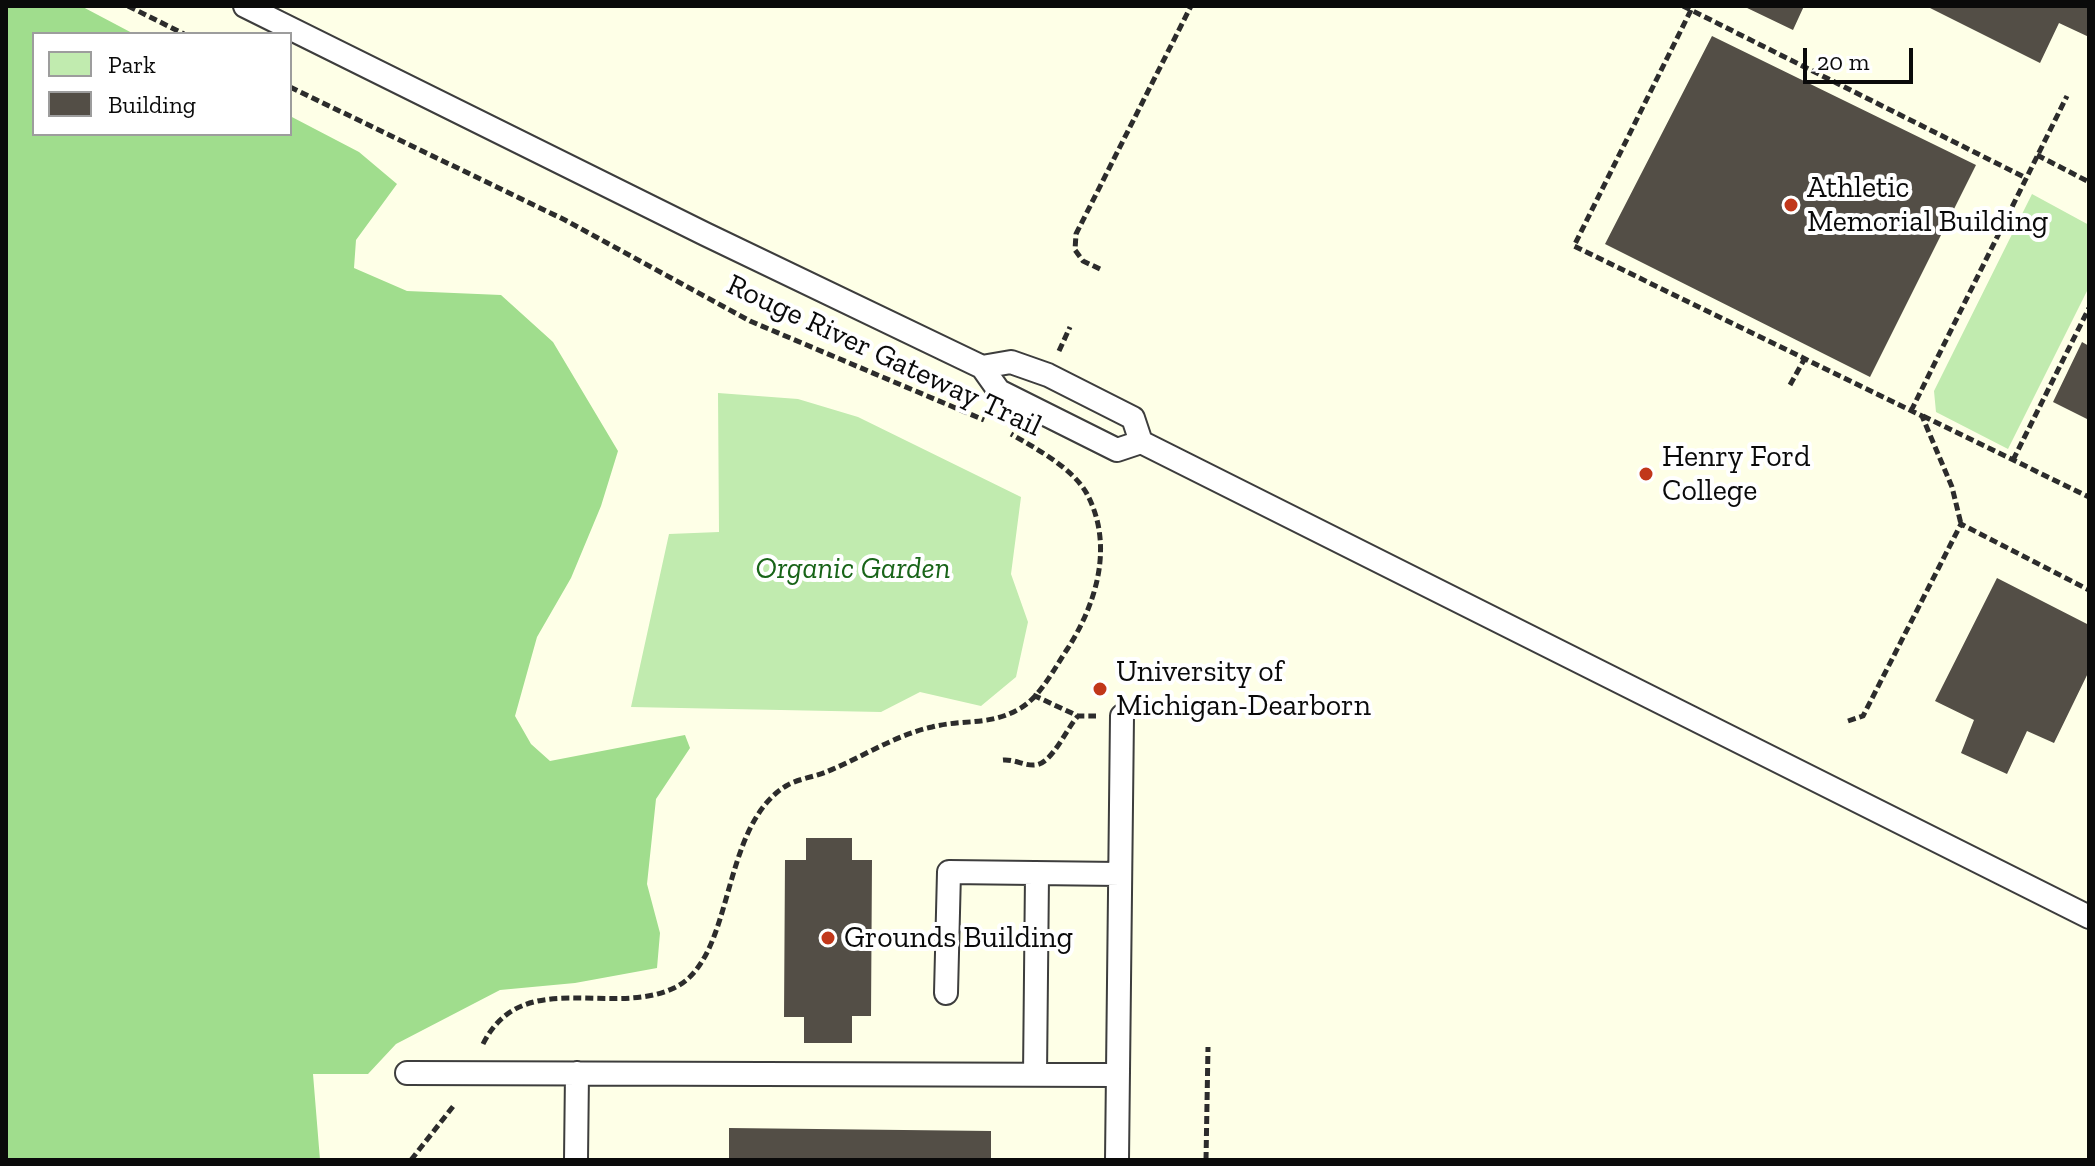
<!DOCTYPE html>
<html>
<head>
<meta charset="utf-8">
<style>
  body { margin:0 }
  #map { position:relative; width:2095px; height:1166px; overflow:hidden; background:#feffe7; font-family:"Zilla Slab",serif }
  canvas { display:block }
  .frame { position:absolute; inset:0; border:8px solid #0a0a0a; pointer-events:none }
  .legend { position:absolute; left:32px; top:32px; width:260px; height:104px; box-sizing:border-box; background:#fff; border:2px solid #9d9d9d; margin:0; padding:10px 14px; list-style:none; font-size:24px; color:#0a0a0a }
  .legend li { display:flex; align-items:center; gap:16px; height:40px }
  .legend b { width:40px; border:2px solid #9d9d9d }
  .scale { position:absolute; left:1803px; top:48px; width:110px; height:36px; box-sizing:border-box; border:4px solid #0a0a0a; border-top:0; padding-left:10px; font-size:24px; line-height:28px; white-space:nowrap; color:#0a0a0a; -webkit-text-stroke:6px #fff; paint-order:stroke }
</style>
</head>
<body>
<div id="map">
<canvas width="2095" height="1166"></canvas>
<div class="frame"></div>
<ul class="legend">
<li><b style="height:22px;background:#c1ebaf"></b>Park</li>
<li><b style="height:22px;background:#534e46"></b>Building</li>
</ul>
<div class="scale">20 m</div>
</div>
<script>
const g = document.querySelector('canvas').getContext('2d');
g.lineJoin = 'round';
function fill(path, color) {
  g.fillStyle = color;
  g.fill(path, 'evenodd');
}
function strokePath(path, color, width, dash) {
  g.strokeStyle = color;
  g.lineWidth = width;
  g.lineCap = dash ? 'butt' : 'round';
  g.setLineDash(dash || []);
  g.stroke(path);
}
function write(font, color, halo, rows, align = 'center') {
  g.font = font + ' "Zilla Slab",serif';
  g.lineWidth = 8;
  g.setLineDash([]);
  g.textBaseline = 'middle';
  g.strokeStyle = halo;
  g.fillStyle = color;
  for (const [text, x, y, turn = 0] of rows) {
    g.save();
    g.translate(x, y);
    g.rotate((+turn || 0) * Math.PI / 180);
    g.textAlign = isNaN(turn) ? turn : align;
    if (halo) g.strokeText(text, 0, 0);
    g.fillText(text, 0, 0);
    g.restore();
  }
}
fill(new Path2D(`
  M2032,194L2089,225V287L2008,449L1936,412L1934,391Z
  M718,393L798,399L858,417L1021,497L1011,574L1028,622L1016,677L981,706L920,692L881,712L631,707L669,534L719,532Z`), '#c1ebaf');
fill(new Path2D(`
  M6,6H81L134,34H34V134H290V116L359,152L397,184L356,240L354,268L407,291L501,295L553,342L618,451L601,506L571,578L537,637L515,716L531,744L550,761L685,735L690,748L656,799L647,884L660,933L657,968L575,983L500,990L396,1044L368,1074H313L320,1160H6Z`), '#a0dd8d');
fill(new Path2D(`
  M1743,6H1804L1793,30Z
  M1926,6H2089V37L2059,23L2040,63Z
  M1712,36L1976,165L1870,377L1605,244Z
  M2082,342L2089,346V420L2053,402Z
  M1997,578L2089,625V671L2054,743L2027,731L2007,774L1961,753L1974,720L1935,701Z
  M806,838H852V860H872L871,1016H852V1043H804V1017H784L785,860H806Z
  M729,1128L991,1131V1160H729Z`), '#534e46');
const service = new Path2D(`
  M245,6L705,234L982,367L999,391L1117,450L1141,442L2089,917
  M982,367L1011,362L1048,375L1133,418L1141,442
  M946,993L949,872L1120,874
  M407,1073L1118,1075
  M1035,1075L1037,875
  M576,1160L577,1073
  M1117,1160L1122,716`);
strokePath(service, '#3d3d3d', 26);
strokePath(new Path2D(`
  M128,6L184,34
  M1683,6L2026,178
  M1691,10L1574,246L1922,416L1952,487L1961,524
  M290,87L565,220L750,321L984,420
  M2037,155L2089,182
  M1100,269L1083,261L1075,250L1076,234L1191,6
  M1059,351L1070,327
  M1790,385L1805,358
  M1911,411L2067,96
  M1923,416L2089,497
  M2013,460L2089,308
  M1033,695L1078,716H1096
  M1848,721L1863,716L1961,524L2089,590
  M1003,760C1014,759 1025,766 1035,765C1052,764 1066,729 1078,716
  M483,1044C522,966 610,1018 674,988C736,959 719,827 786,786C797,779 814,777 826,772C861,758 895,735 932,727C963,719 990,726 1019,709C1040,698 1055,667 1068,648C1097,602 1114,545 1087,494C1073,468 1035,448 1011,434
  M411,1160L455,1104
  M1206,1160L1208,1047`), '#2c2c2c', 5, [8, 4]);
strokePath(service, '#fff', 22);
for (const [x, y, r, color] of [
  [1791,205,8,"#c1371a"],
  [1646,474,8,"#c1371a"],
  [1100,689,8,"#c1371a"],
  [828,938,8,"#c1371a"]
]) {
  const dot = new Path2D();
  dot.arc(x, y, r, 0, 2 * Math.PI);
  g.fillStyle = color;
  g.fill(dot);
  strokePath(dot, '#fff', 3);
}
write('30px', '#0a0a0a', '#fff', [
  ["Athletic",1807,188],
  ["Memorial Building",1807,222],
  ["Henry Ford",1662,457],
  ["College",1662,491],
  ["University of",1116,672],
  ["Michigan-Dearborn",1116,706],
  ["Grounds Building",844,938]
], 'left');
write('30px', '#0a0a0a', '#fff', [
  ["Rouge River Gateway Trail",884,356,25]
]);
write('italic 30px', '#186418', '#fff', [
  ["Organic Garden",853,569]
]);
</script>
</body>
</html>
